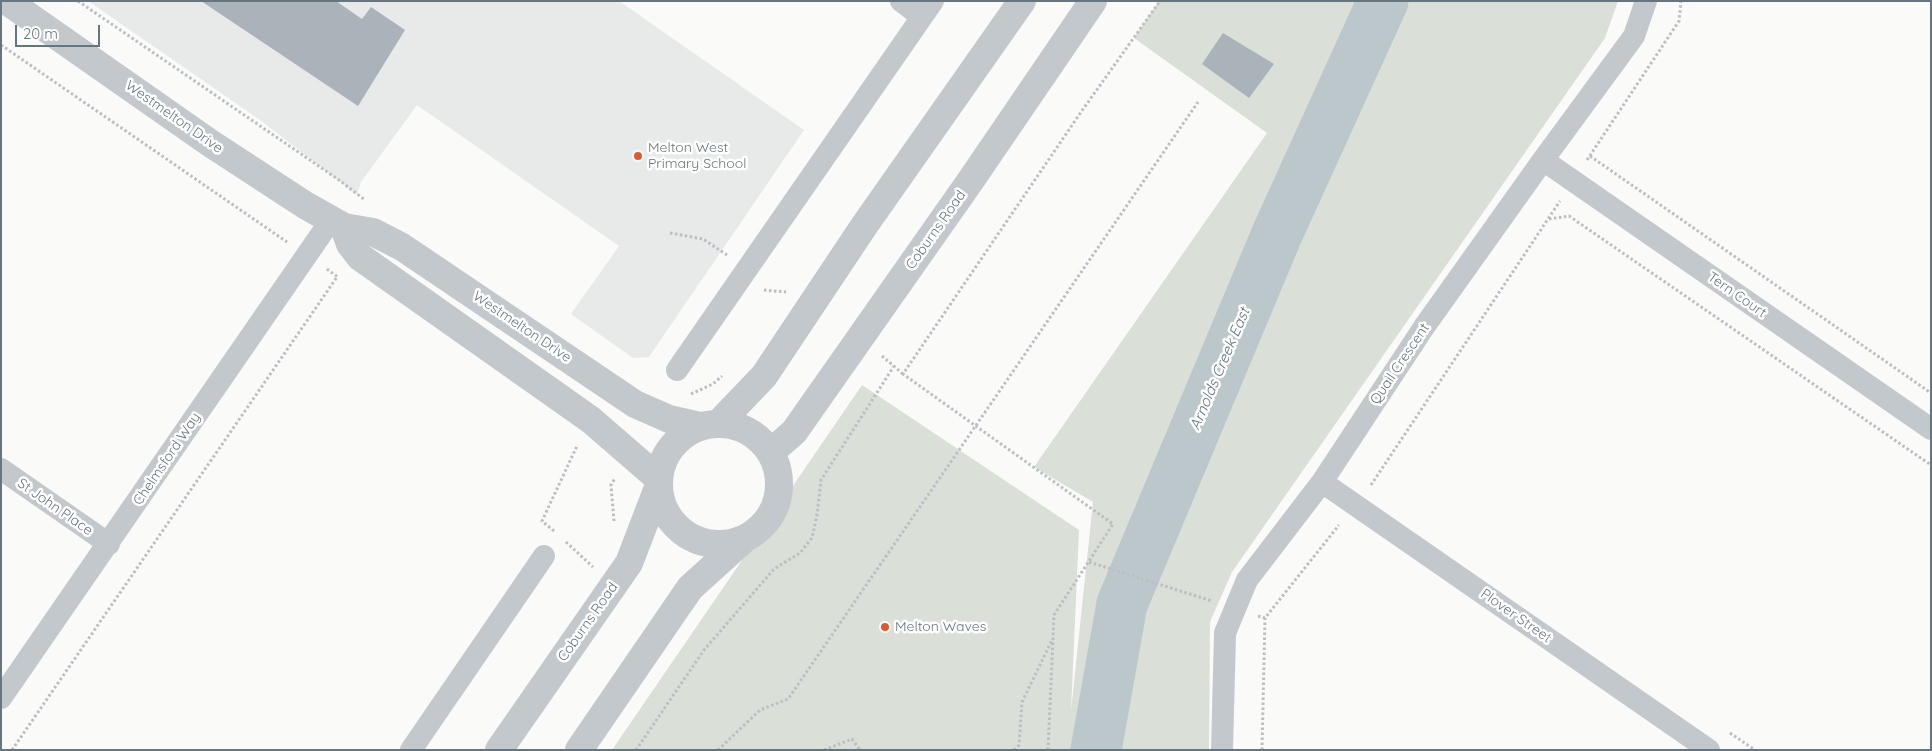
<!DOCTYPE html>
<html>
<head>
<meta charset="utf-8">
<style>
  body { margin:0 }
  #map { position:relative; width:1932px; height:751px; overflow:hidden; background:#fafaf8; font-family:Quicksand,sans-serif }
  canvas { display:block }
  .frame { position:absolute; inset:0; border:2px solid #657683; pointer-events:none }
  .scale { position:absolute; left:15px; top:25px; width:85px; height:22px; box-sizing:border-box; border:2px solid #657683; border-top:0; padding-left:6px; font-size:15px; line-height:18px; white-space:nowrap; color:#657683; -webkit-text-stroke:4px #fff; paint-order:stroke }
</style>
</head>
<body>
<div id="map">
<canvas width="1932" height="751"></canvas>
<div class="frame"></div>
<div class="scale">20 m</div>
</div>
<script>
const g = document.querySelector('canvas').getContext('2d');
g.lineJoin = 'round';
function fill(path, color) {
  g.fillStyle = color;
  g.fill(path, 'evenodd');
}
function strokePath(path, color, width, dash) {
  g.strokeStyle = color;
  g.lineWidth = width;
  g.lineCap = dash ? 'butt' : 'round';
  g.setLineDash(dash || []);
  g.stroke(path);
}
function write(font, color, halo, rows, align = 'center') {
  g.font = font + ' Quicksand,sans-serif';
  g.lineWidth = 5;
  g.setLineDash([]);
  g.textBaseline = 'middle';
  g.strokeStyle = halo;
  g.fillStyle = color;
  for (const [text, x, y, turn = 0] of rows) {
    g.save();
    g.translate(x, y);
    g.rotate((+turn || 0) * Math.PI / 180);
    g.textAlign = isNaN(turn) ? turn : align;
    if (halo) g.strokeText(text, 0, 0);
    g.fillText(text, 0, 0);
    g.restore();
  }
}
fill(new Path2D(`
  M88,1H619L804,130L649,357L633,358L571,314L619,246L417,105L361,182L357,195L260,120Z`), '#e8e9e9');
fill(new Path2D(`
  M1159,1H1618L1605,38L1232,572L1210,622L1209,750H612L862,385L1079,530L1071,711L1093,502L1034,467L1267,133L1134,38Z`), '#dadfd7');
strokePath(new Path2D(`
  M1096,750L1122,604L1277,234L1383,1`), '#bbc7cb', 51);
fill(new Path2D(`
  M201,1H336L362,19L371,7L405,30L358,106Z
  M1223,33L1274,64L1249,98L1202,64Z`), '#aab3b9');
strokePath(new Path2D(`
  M78,1L339,180L365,200
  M1,45L287,242
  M1590,156L1931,393
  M1587,160L1679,21L1681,1
  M1549,219L1569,216L1931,465
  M670,233L703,239L727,255
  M327,269L338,277
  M764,290L786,292
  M882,356L903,374
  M691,394L713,384L722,376
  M1371,485L1560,201
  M614,521L611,485L615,478
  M554,531L542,521L577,446
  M566,542L593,567
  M1089,562L1212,601
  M1258,616L1265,618L1339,525
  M1730,733L1755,750
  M12,750L337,277
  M636,750L704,650L774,569L800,553L812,538L817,515L821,480L894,366
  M718,750L760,710L788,699L1198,102
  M824,750L852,739L860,750
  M1014,750L1019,745L1022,702L1052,640
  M1048,750L1054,615L1113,524L903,374L1081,112L1160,1
  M1262,750L1265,618`), '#bbbfc2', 3, [2.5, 2.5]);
strokePath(new Path2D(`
  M901,1L922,17
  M1543,160L1931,429
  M677,370L933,1
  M1,469L109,544
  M1322,482L1709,750
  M1,698L331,220
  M411,750L544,556
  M1222,750L1225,633L1247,580L1322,482L1424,327L1543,160L1634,36L1646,1`), '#c3c8cc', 22);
strokePath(new Path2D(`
  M7,1L210,143L305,205L344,227L373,232L402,247L635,404L669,419L700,426
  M344,227L350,244L360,257L591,420L659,479
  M719,423L764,376L864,226L1022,1
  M659 484a60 60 0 1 1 120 0a60 60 0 1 1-120 0Z
  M771,452L794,432L971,180L1093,1
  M499,750L629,563L659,485
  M579,750L690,588L743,540`), '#c3c8cc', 28);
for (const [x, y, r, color] of [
  [638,156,5,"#e4572e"],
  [885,627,5,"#e4572e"]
]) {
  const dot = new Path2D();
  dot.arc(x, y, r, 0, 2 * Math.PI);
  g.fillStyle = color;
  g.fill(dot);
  strokePath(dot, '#fff', 2);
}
write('14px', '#657683', '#fff', [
  ["Westmelton Drive",174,117,35],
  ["Coburns Road",936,230,-55],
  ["Tern Court",1737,295,35],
  ["Westmelton Drive",522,327,34],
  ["Quail Crescent",1400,364,-56],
  ["Chelmsford Way",167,459,-56],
  ["St John Place",55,507,35],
  ["Plover Street",1516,616,35],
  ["Coburns Road",588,622,-55]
]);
write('14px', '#657683', '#fff', [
  ["Melton West",648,148],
  ["Primary School",648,164],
  ["Melton Waves",895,627]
], 'left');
write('italic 15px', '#60757c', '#fff', [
  ["Arnolds Creek East",1220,369,-67]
]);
</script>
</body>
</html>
